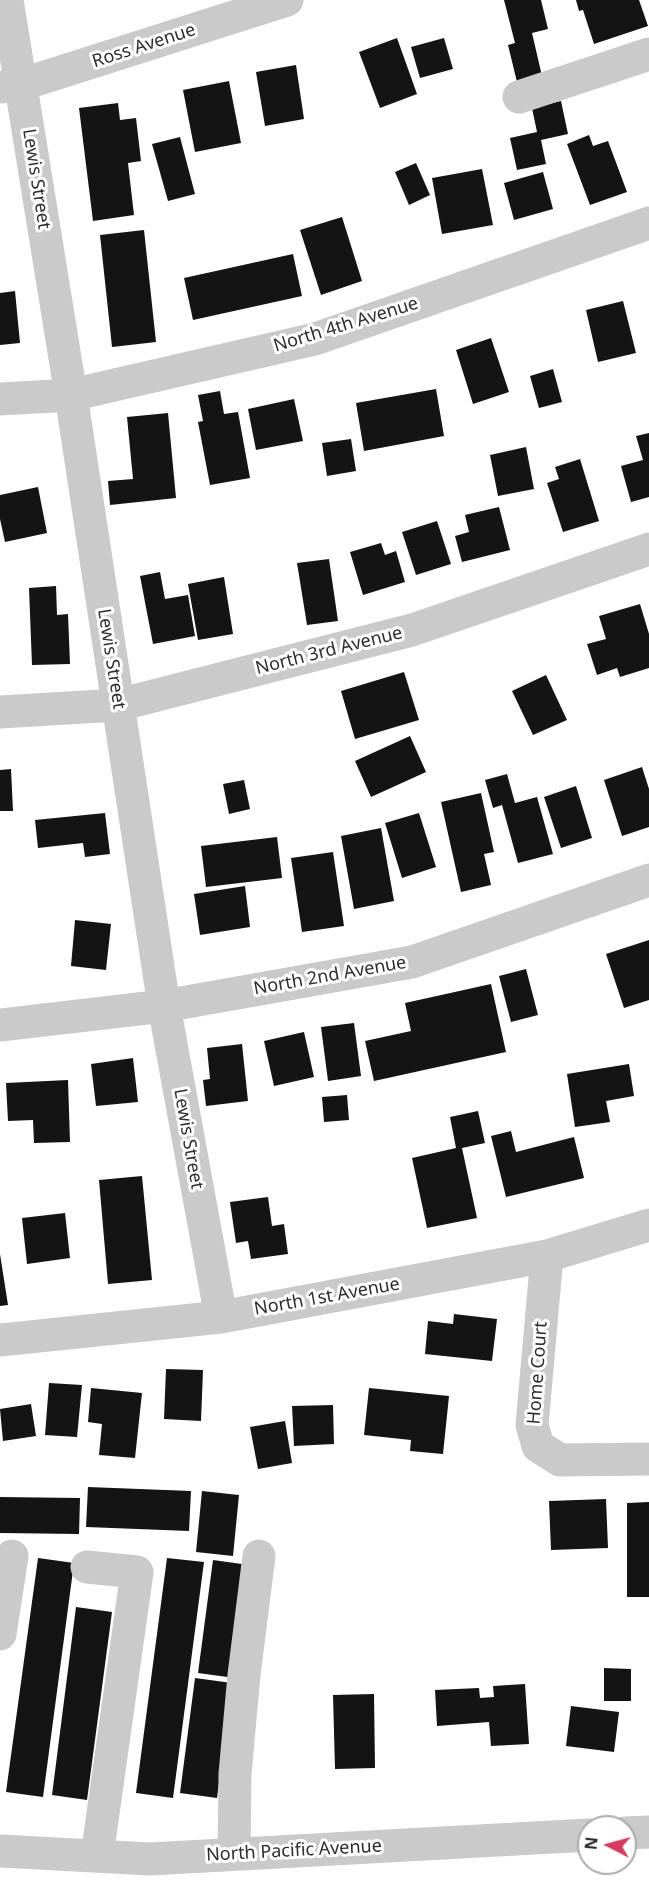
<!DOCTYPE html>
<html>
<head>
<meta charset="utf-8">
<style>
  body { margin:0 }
  #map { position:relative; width:649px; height:1887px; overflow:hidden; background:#fff; font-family:"Noto Sans",sans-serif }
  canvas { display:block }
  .north { position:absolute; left:577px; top:1815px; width:60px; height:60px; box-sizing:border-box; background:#fff; border:2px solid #ababab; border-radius:50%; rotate:276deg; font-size:16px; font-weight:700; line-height:24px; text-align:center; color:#2d2d2d }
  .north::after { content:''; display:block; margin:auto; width:21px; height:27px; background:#d63c5e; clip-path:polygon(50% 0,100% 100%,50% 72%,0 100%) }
</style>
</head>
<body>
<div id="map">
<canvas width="649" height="1887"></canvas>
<div class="north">N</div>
</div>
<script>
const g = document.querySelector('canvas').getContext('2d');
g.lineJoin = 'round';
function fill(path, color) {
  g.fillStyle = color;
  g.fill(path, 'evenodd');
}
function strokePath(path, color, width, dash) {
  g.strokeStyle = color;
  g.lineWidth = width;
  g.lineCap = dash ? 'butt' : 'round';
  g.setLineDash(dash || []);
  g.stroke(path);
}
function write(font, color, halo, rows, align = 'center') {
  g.font = font + ' "Noto Sans",sans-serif';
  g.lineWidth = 6;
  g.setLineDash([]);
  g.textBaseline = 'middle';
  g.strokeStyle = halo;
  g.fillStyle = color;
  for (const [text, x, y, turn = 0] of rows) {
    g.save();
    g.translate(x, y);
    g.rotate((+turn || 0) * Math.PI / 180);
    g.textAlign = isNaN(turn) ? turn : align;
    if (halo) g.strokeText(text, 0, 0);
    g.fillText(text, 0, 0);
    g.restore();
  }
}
fill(new Path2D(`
  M504,0H541L548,29L532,33L542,76L517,82L508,45L515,43Z
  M576,0H639L648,26L594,44L583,10L579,11Z
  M397,38L417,94L380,108L359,52Z
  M444,38L453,69L420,78L411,47Z
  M296,65L304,119L265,126L256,72Z
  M229,81L241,143L195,152L183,90Z
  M561,101L568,134L541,140L546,164L517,170L510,138L537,132L532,108Z
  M118,103L120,120L136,118L141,161L128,163L134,215L93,221L79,108Z
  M589,135L593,146L608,141L627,192L590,205L567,144Z
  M180,137L195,194L168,201L152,144Z
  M416,163L430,195L409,205L395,172Z
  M482,169L493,225L442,234L432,178Z
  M543,172L553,209L514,220L504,183Z
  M342,217L362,281L321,295L300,230Z
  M144,230L156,342L112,347L100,235Z
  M293,254L302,296L193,320L184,278Z
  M15,291L20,343L0,345V293Z
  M623,301L636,353L598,362L586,310Z
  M491,338L509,392L473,404L456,350Z
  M553,369L562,402L539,408L530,376Z
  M436,389L444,436L364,451L356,403Z
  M220,391L224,414L238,412L250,478L210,485L198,422L203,421L198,395Z
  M294,399L303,441L256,450L248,409Z
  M168,413L176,498L110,505L108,481L133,479L127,417Z
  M649,433V497L631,502L621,466L643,460L636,436Z
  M351,439L356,471L327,476L322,443Z
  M526,447L534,489L498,496L490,455Z
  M580,459L599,521L563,532L547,483L559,479L555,467Z
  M38,487L47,533L5,542L0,519V495Z
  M499,507L510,550L462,562L455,536L469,532L465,515Z
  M437,521L451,564L416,575L402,532Z
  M381,543L385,555L396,551L405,582L363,595L350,552Z
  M329,559L338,621L307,625L297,563Z
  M160,572L165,599L188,595L195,636L153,644L140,576Z
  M224,577L233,634L198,640L188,584Z
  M56,586L57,615L68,614L70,664L32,665L29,588Z
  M640,604L649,634V668L620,677L617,668L597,675L587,644L606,639L599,616Z
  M404,672L419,720L355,739L341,691Z
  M546,675L567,720L533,735L512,691Z
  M410,736L426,772L371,797L355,761Z
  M642,767L649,789V827L622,836L604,780Z
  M11,769L13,811H0V770Z
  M507,774L515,803L537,797L553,854L518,863L502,805L493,808L485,780Z
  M244,780L250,809L229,814L223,784Z
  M576,786L592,838L561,848L544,797Z
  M481,793L494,852L484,854L491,885L461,892L441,802Z
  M105,813L110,854L85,857L83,843L38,848L35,820Z
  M419,813L436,867L402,878L385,823Z
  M381,828L394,901L354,909L341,836Z
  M277,837L282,878L206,887L201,846Z
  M333,852L344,926L302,932L291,858Z
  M245,886L250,927L200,935L194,894Z
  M75,920L111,924L106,970L71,966Z
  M649,940V1000L624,1008L606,954Z
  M526,969L538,1015L511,1022L499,976Z
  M491,984L506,1052L374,1081L365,1041L411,1031L405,1003Z
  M354,1023L361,1076L328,1081L321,1027Z
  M304,1032L314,1077L274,1086L264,1041Z
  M242,1044L248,1101L206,1106L203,1080L210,1079L207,1048Z
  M133,1058L138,1102L96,1106L91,1064Z
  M629,1064L634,1096L606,1101L610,1122L575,1127L567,1074Z
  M68,1080L70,1142L34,1143L33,1120L8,1121L6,1083Z
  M347,1095L349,1120L324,1122L322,1097Z
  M478,1111L485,1143L462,1148L477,1218L427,1228L412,1158L456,1148L450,1117Z
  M511,1131L516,1152L574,1137L584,1178L506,1197L491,1136Z
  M142,1176L152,1280L108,1284L99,1180Z
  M268,1197L272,1226L284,1224L288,1254L251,1259L248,1241L236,1243L230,1202Z
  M65,1213L70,1258L27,1264L22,1218Z
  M0,1254L8,1305L0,1306Z
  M454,1314L497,1319L492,1361L425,1354L428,1321L453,1324Z
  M166,1369L203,1370L201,1421L164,1419Z
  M49,1383L82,1385L77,1437L45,1435Z
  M91,1388L142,1393L135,1458L99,1455L102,1424L88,1422Z
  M369,1388L449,1396L443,1454L410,1451L411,1440L364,1435Z
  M31,1404L36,1436L3,1441L0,1409Z
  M333,1405L334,1444L294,1446L292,1406Z
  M285,1421L292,1463L258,1469L250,1427Z
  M88,1487L191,1491L189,1531L86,1527Z
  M202,1491L239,1495L233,1556L196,1552Z
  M0,1497L80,1498L79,1534L0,1533Z
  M606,1499L608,1548L551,1550L549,1501Z
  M649,1502V1597H627V1503Z
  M38,1558L74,1563L43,1797L6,1792Z
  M167,1558L204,1562L173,1798L136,1793Z
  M213,1560L249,1565L235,1678L198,1673Z
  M76,1607L112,1612L87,1800L52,1795Z
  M604,1668L631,1669V1701H604Z
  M195,1678L232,1683L217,1798L180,1793Z
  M525,1684L529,1744L491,1746L489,1722L437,1726L435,1690L479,1688L480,1698L494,1697L493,1686Z
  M374,1694L375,1768L335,1769L333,1695Z
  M571,1706L619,1712L614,1752L566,1746Z`), '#141414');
strokePath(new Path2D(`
  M7,0L71,395L164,1006L221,1317
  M0,87L20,85L287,0
  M519,97L649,54
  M0,399L71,395L315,339L649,223
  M0,712L118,705L412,630L649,549
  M0,1025L164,1006L412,962L649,880
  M547,1256L532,1425L538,1446L560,1460L649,1459
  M0,1340L221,1317L547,1256L649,1225
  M87,1567L137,1572L97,1856
  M0,1634L12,1556
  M625,1833L649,1832
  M0,1851L150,1859L589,1835
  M234,1854L235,1774L244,1675L259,1556`), '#cacaca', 33);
write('18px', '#2d2d2d', '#fff', [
  ["Ross Avenue",144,46,-18],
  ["Lewis Street",36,179,81],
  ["North 4th Avenue",346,325,-17],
  ["North 3rd Avenue",329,651,-14],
  ["Lewis Street",111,659,81],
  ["North 2nd Avenue",330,976,-10],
  ["Lewis Street",188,1139,80],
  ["North 1st Avenue",327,1297,-10],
  ["Home Court",538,1373,-86],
  ["North Pacific Avenue",294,1851,-3]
]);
</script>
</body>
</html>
